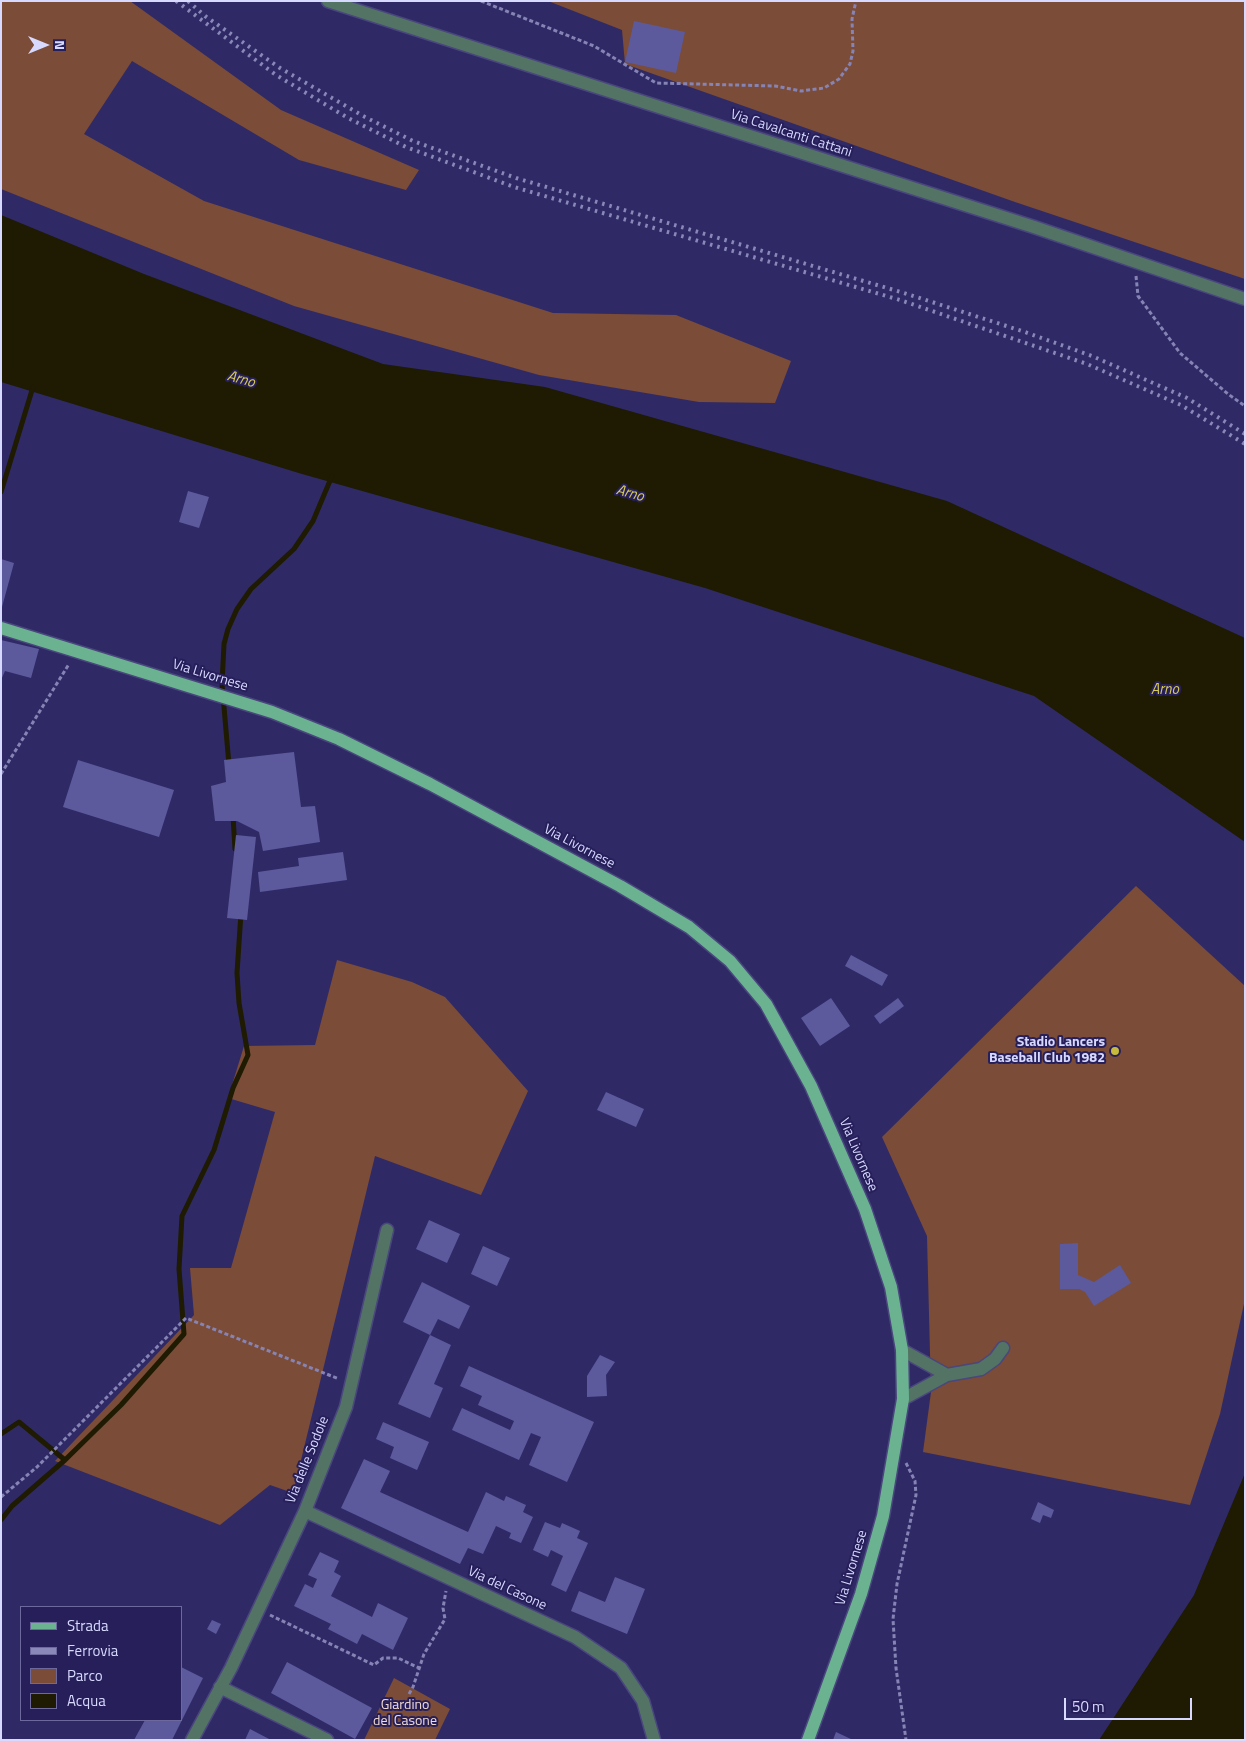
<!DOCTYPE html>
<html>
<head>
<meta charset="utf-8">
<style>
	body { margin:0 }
	#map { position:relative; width:1246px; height:1741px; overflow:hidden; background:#2f2a66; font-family:"Titillium Web",sans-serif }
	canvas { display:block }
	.frame { position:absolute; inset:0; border:2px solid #d7d9ff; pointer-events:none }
	.legend { position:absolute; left:20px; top:1606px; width:162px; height:115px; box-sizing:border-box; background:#261f5a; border:1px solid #6d699c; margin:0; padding:6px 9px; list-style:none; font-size:15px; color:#d7d9ff }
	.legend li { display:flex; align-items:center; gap:10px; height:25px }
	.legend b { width:25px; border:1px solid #6d699c }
	.north { position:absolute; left:20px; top:20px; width:50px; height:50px; -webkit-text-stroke:4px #261f5a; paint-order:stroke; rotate:90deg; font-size:14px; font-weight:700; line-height:20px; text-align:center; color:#d7d9ff }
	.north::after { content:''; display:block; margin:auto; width:18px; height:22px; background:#d7d9ff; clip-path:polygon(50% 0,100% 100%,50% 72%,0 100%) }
	.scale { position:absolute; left:1064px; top:1698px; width:128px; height:22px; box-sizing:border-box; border:2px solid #d7d9ff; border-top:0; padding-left:6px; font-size:15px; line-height:18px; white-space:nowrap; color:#d7d9ff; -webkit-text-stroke:4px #261f5a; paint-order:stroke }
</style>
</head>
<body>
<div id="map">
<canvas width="1246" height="1741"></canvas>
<div class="frame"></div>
<ul class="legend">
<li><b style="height:6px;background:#6bb291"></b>Strada</li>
<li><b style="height:6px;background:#8988b8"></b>Ferrovia</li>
<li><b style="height:14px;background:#7b4c38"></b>Parco</li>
<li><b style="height:14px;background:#1e1b02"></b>Acqua</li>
</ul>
<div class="north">N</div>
<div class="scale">50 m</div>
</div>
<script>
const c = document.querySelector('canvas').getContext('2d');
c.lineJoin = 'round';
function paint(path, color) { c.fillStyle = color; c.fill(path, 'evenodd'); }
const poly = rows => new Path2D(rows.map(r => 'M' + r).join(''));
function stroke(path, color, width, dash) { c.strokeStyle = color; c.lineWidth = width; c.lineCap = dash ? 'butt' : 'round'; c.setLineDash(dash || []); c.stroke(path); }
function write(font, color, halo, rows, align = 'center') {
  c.font = font + ' "Titillium Web",sans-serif'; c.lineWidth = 4; c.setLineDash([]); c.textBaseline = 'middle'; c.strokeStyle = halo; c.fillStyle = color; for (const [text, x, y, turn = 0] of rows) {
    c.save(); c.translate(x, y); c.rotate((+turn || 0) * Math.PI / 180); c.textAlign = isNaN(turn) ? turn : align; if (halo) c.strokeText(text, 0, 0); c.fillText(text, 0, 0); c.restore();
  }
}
paint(poly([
	[1,1,130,1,281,110,419,170,406,190,299,160,132,61,84,134,204,201,553,313,676,315,791,361,775,403,699,402,539,375,294,306,1,189],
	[548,1,1245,1,1245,279,1015,202,625,64,622,30],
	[1136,886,1245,986,1245,1299,1220,1414,1190,1505,923,1452,931,1392,927,1236,882,1137],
	[337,960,412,982,445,997,528,1091,481,1195,375,1156,293,1493,270,1485,220,1525,55,1461,194,1315,190,1268,231,1268,275,1112,228,1098,244,1046,315,1045],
	[394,1678,450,1709,435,1740,364,1740]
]), '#7b4c38');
paint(poly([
	[1,215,144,274,383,364,545,387,947,501,1245,638,1245,842,1034,696,705,588,302,474,1,382],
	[1245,1473,1245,1740,1099,1740,1194,1595]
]), '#1e1b02');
stroke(poly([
	[1,492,33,387],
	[229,765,222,684,224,644,228,629,237,609,251,589,294,549,313,521,332,476],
	[233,816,235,849],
	[1,1434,19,1422,65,1460],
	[1,1520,12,1506,65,1460,121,1405,184,1334,179,1269,182,1216,214,1150,233,1088,248,1055,239,1003,237,973,241,913]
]), '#1e1b02', 5);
paint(poly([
	[634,21,685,32,676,73,625,62],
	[188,491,209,497,199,528,179,522],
	[1,559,14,563,2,607,1,607],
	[1,640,39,649,31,678,5,671,1,680],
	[294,752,301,807,315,806,320,842,263,851,259,832,237,821,215,821,211,786,226,782,224,760],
	[78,760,174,790,159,837,63,807],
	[236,835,256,837,247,920,227,918],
	[343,852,347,880,260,892,258,872,299,866,298,858],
	[851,955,888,975,882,986,845,966],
	[831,998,850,1026,820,1046,801,1018],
	[898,998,904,1006,880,1024,874,1016],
	[606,1092,644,1109,636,1127,597,1110],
	[429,1220,460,1234,447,1263,416,1249],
	[1078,1243,1078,1275,1094,1282,1120,1265,1131,1283,1094,1306,1085,1292,1079,1289,1060,1289,1060,1244],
	[483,1246,510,1258,497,1286,471,1274],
	[422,1282,470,1306,459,1329,438,1319,430,1335,403,1322],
	[430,1335,451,1345,434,1384,443,1388,430,1418,398,1404],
	[600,1355,615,1362,606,1375,607,1396,587,1397,587,1376],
	[469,1366,594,1422,567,1482,529,1465,541,1437,531,1433,519,1460,452,1430,462,1408,510,1430,514,1421,478,1405,482,1396,460,1386],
	[383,1422,429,1442,417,1470,390,1458,394,1447,376,1439],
	[364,1459,390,1471,380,1492,468,1532,486,1492,504,1501,506,1496,526,1505,523,1512,533,1517,521,1543,509,1538,511,1533,496,1526,483,1554,468,1548,460,1564,341,1508],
	[1038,1502,1054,1510,1051,1518,1043,1515,1040,1523,1031,1519],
	[545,1522,560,1528,562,1523,580,1531,577,1538,588,1543,566,1592,551,1585,563,1556,551,1550,548,1557,533,1550],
	[320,1552,339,1561,334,1572,341,1576,331,1596,372,1617,378,1603,408,1618,393,1650,362,1634,357,1644,328,1629,331,1624,294,1606,305,1584,313,1588,317,1579,308,1575],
	[615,1577,645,1589,627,1634,571,1611,579,1591,605,1602],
	[212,1620,221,1624,216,1634,207,1629],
	[287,1662,372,1708,355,1739,271,1693],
	[181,1667,203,1678,172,1740,134,1740,145,1720,181,1720],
	[250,1729,271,1740,245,1740],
	[836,1732,853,1740,833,1740]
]), '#5c5a9d');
const minor = poly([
	[328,1,1034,227,1245,299],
	[902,1350,947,1375],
	[903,1399,947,1375,981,1369,995,1359,1003,1348],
	[305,1511,575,1637,621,1668,643,1701,654,1740],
	[220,1687,327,1740],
	[192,1740,231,1668,305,1511,346,1407,387,1230]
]);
const major = poly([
	[1,628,272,712,339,739,430,784,620,886,689,927,730,961,766,1004,811,1086,865,1209,891,1287,902,1350,903,1399,883,1516,861,1594,808,1740]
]);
stroke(minor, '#4a467e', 15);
stroke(major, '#4a467e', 15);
stroke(poly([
	[481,1,594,46,656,83,775,86,801,91,824,88,839,79,850,64,853,51,852,19,856,1],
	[1136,276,1138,296,1180,353,1228,394,1245,406],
	[1,774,69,664],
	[906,1463,915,1481,916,1495,897,1584,893,1619,896,1668,906,1740],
	[1,1497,37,1467,186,1318,339,1379],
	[270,1615,374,1665,383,1658,398,1658,419,1668],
	[409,1694,413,1687,424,1654,445,1619,443,1608,446,1591]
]), '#8684b5', 3, [4, 2.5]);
stroke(minor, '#537464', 12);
stroke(major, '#6bb291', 12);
stroke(poly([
	[176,1,276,75,348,118,406,147,514,187,900,300,1087,364,1181,405,1245,444],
	[188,1,205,16,280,68,363,116,413,141,516,178,904,293,1022,331,1092,356,1187,398,1245,434]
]), '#8988b8', 4, [2.5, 5]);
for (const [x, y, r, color] of [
	[1115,1051,5,"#c8bb3b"]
]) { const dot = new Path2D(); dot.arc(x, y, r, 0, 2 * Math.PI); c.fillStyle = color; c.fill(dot); stroke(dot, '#261f5a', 2); }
write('14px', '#d7d9ff', '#261f5a', [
	["Via Cavalcanti Cattani",791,134,18],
	["Via Livornese",210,676,17],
	["Via Livornese",579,847,28],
	["Via Livornese",858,1155,67],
	["Via delle Sodole",308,1460,-68],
	["Via Livornese",852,1568,-73],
	["Via del Casone",507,1589,25]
]);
write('bold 14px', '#d7d9ff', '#261f5a', [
	["Stadio Lancers",1105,1043],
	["Baseball Club 1982",1105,1059]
], 'right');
write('14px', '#f1dbd2', '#261f5a', [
	["Giardino",405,1706],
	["del Casone",405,1722]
]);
write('italic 15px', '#d6ca59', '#261f5a', [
	["Arno",241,380,16],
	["Arno",630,494,16],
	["Arno",1165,690]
]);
</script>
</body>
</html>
